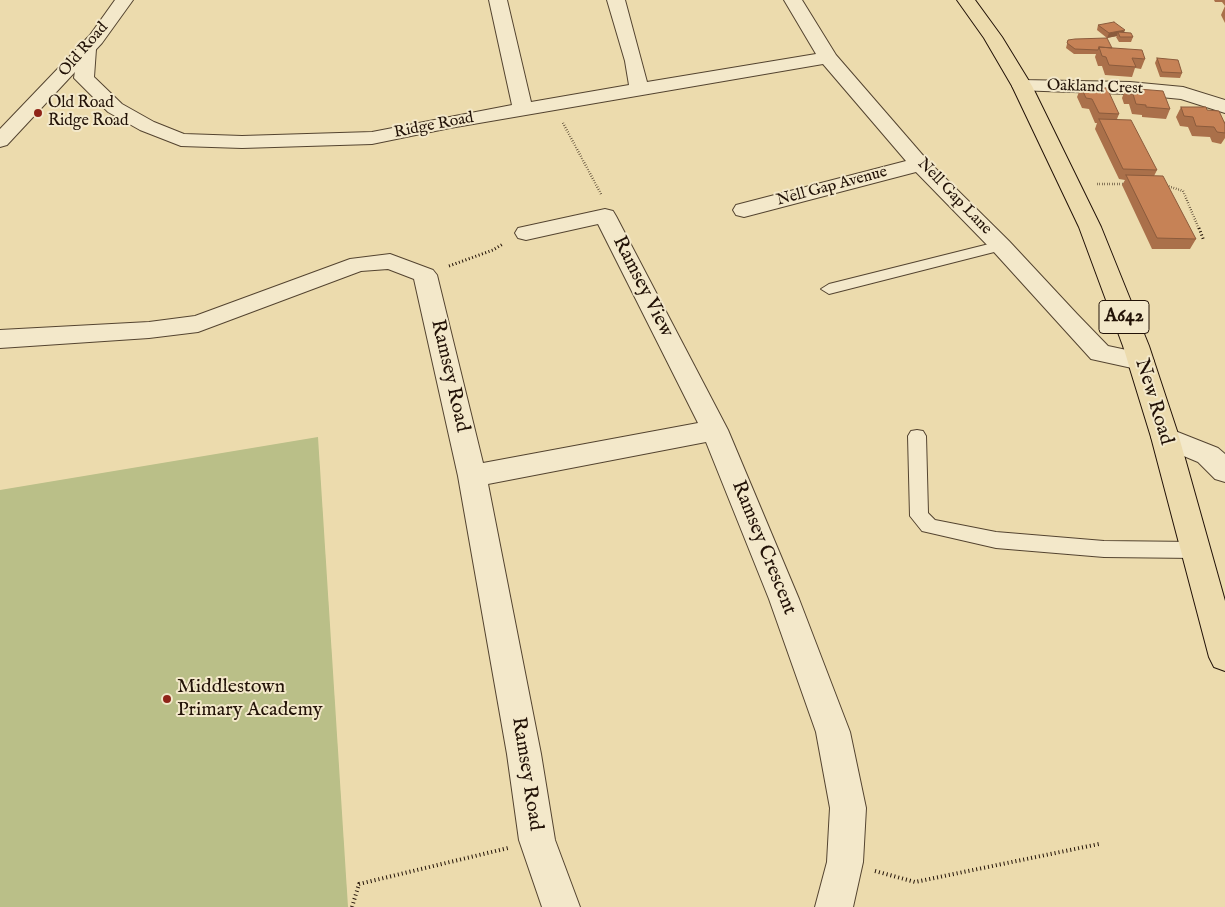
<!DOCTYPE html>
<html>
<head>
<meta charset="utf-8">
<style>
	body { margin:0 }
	canvas { display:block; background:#ecdbad }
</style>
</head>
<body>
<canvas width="1225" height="907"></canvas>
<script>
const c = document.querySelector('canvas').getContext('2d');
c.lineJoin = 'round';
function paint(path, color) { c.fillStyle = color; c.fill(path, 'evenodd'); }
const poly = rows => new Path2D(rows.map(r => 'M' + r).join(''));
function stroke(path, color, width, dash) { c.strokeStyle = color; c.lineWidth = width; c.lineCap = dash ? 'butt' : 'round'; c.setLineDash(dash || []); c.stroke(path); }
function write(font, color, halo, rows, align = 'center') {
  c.font = font + ' "IM FELL English",serif'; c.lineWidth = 4; c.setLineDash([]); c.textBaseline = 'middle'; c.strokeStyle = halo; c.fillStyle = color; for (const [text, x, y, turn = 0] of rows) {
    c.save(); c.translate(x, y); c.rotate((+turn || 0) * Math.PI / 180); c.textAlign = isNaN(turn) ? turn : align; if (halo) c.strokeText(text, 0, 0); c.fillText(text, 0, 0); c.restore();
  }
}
paint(poly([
	[318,437,348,907,0,907,0,490]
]), '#babf88');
const service = poly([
	[1001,241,1008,246,1006,249,829,294,821,289,829,284,1001,241],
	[917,430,923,431,926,436,928,513,935,520,996,532,1104,541,1195,542,1202,545,1204,550,1202,555,1195,558,1104,557,996,548,922,531,910,516,908,436,911,431,917,430]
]);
const minor = poly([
	[489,0,507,0,531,102,629,85,625,61,607,0,625,0,647,82,816,54,784,0,802,0,836,55,927,160,1009,241,1077,314,1108,346,1150,355,1154,361,1150,367,1141,370,1091,359,993,251,916,172,744,217,736,215,733,210,736,205,906,161,823,64,450,128,372,144,242,148,181,146,140,130,108,112,74,78,78,49,80,45,87,43,94,45,96,49,94,77,122,104,154,122,184,134,242,136,372,132,512,105,489,0],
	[1022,80,1130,82,1183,87,1225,100,1225,113,1181,99,1130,94,1015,90,1012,86,1015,82,1022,80],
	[605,209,613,211,616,216,728,430,799,599,850,732,866,808,863,862,853,907,815,907,827,862,830,808,816,732,769,599,706,442,488,484,541,754,555,840,580,907,542,907,519,840,507,754,458,476,414,279,388,269,361,271,198,332,149,338,0,348,0,330,149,322,195,316,350,259,390,254,433,270,437,275,483,463,698,423,598,224,526,240,518,238,515,233,518,228,605,209],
	[1165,427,1218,448,1225,454,1225,482,1215,479,1198,462,1155,444,1151,437,1155,430,1165,427]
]);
const tertiary = poly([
	[115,0,133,0,102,43,7,145,0,147,0,129,90,35,115,0]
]);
const trunk = poly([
	[957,0,975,0,1002,37,1032,86,1101,227,1149,346,1179,437,1225,601,1225,671,1214,667,1209,657,1151,437,1123,346,1079,227,1012,86,984,38,957,0]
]);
stroke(service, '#544430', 2);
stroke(minor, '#544430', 2);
stroke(tertiary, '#544430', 2);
stroke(trunk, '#221207', 2);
stroke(poly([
	[563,123,601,194],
	[1097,184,1126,184],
	[1164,185,1183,191,1199,229]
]), '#221207', 2.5, [0.5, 2]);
stroke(poly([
	[1199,228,1204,241],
	[449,266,493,250,503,244]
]), '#221207', 3, [1, 2.5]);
stroke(poly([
	[875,871,915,882,1099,844],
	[352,907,359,884,508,848]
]), '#221207', 4, [1, 3]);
paint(service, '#f3e8ca');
paint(minor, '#f3e8ca');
paint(tertiary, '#f3e8ca');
paint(trunk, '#ecdbad');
paint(poly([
	[1214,0,1225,0,1225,23,1221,15,1225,6,1222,2,1215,2],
	[1098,25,1124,32,1133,37,1131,42,1119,42,1116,37,1117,36,1107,38,1097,30],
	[1068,40,1112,48,1145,59,1141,69,1135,68,1132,77,1105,75,1102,66,1098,66,1095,57,1096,54,1074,54,1066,48],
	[1157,58,1182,73,1180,78,1160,77,1155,63],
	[1081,87,1119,114,1117,119,1157,170,1154,176,1196,239,1190,249,1152,249,1122,185,1125,180,1119,179,1095,129,1097,123,1095,123,1089,109,1082,108,1077,97],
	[1126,88,1170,109,1166,119,1142,117,1142,115,1132,114,1129,104,1124,104,1122,98],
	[1181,107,1207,110,1225,122,1225,138,1221,144,1212,142,1210,137,1192,136,1188,127,1180,126,1176,117]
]), '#aa704a');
paint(poly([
	[1125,30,1123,35,1118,32,1117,36,1107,38,1109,33]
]), '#8b5b3c');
const building = poly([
	[1114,22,1125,30,1109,33,1098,25,1114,22],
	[1118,32,1131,33,1133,37,1120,37,1118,32],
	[1107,38,1112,48,1099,47,1098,50,1075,49,1067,43,1068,40,1075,39,1107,38],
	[1099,47,1142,50,1145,59,1132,58,1136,67,1109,65,1106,57,1102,56,1099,47],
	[1157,58,1178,60,1182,73,1162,72,1157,58],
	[1081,87,1107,88,1119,114,1099,113,1092,99,1086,98,1081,87],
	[1126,88,1163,91,1170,109,1146,107,1146,105,1136,104,1133,94,1128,94,1126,88],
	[1181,107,1206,107,1207,110,1219,111,1225,124,1225,133,1217,132,1214,127,1196,126,1193,117,1184,116,1181,107],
	[1099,119,1131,120,1157,170,1123,169,1099,119],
	[1126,175,1163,176,1196,239,1157,238,1126,175]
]);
paint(building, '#c68256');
stroke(building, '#8b5b3c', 1);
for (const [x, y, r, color] of [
	[38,113,5,"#8f2418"],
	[167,699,5,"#8f2418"]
]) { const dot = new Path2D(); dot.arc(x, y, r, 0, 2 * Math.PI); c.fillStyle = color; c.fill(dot); stroke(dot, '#f3e8ca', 2); }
write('16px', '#221207', '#f3e8ca', [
	["Old Road",84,50,-49],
	["Oakland Crest",1095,88,2],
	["Ridge Road",434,126,-11],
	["Nell Gap Avenue",832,187,-15],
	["Nell Gap Lane",954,197,46]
]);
write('16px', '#221207', '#f3e8ca', [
	["Old Road",48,104],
	["Ridge Road",48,122]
], 'left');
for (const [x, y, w] of [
	[1124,317,50]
]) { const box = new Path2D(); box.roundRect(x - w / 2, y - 16.5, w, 33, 4); c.fillStyle = '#f3e8ca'; c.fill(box); stroke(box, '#221207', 1); }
write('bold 19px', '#221207', null, [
	["A642",1124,317]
]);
write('20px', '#221207', '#f3e8ca', [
	["Ramsey View",642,287,63],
	["Ramsey Road",449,376,77],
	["New Road",1153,402,73],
	["Ramsey Crescent",763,548,68],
	["Ramsey Road",526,774,81]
]);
write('20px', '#221207', '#f3e8ca', [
	["Middlestown",177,688],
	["Primary Academy",177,711]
], 'left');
</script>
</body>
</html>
